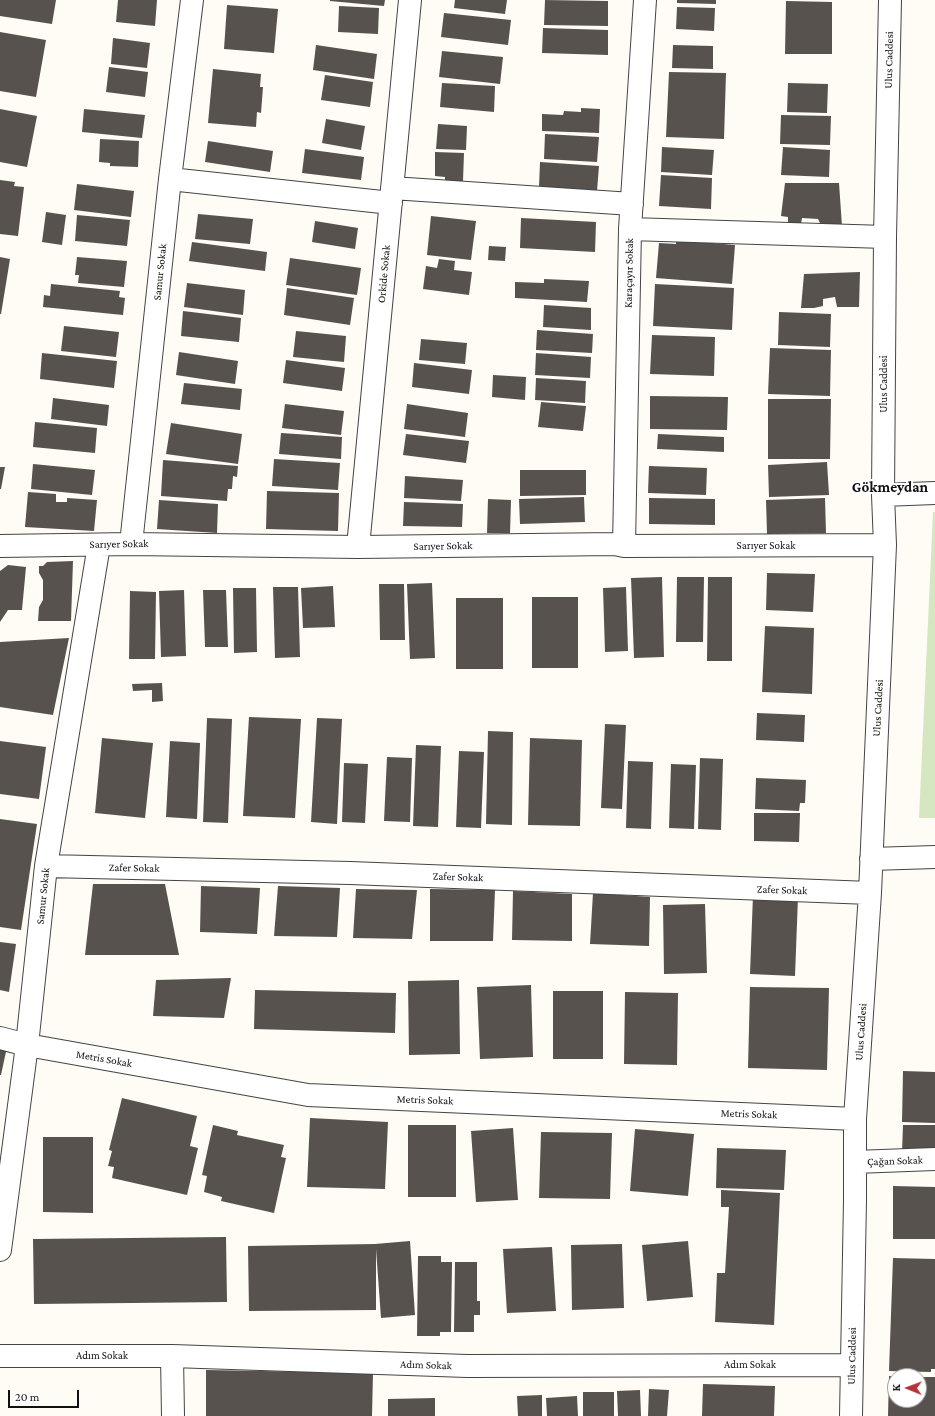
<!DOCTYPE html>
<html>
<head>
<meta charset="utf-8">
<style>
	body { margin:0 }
	#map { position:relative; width:935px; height:1416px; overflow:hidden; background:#fefcf5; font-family:"Crimson Pro",serif }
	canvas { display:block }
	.north { position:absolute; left:887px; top:1368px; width:40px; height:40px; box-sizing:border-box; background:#fff; border:1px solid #a0a0a0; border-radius:50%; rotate:271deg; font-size:11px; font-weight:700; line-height:16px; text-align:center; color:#111 }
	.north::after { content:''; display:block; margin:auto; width:14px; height:18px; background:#b5343c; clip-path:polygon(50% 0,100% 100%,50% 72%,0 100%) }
	.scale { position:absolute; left:8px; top:1390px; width:71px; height:18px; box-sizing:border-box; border:2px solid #111; border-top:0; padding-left:5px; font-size:12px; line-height:14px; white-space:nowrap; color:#111; -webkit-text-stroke:3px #fff; paint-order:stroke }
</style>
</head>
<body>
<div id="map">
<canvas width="935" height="1416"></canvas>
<div class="north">K</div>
<div class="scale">20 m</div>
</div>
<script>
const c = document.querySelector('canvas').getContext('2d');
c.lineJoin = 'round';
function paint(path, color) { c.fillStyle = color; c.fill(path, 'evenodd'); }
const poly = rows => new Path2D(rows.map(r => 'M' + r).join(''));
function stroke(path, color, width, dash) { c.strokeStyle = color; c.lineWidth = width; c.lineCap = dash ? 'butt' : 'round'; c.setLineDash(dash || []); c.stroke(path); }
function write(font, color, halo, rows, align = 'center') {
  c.font = font + ' "Crimson Pro",serif'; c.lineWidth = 4; c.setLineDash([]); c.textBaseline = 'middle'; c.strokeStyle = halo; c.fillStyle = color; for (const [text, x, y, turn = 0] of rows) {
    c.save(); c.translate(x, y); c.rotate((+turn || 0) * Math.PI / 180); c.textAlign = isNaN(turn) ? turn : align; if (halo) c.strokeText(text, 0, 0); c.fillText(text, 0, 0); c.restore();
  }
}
paint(poly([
	[933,512,935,512,935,818,919,818]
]), '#d5e7c1');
paint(poly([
	[0,0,56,0,52,24,0,16],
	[118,0,157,0,155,26,116,22],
	[330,0,385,0,384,6,330,1],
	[455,0,507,0,505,14,454,8],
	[545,0,608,1,608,26,544,25],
	[677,0,716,0,716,4,677,3],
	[786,1,832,2,832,54,785,54],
	[227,5,278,9,274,53,224,49],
	[339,6,379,8,378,34,338,32],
	[677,7,715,8,714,31,676,29],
	[444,13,511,20,508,45,441,37],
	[543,28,608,30,608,55,542,53],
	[0,32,46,40,36,97,0,91],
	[113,38,150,43,147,68,111,64],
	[316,45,377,54,374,79,313,70],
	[673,45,713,46,713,69,672,68],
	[442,51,503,57,500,84,439,77],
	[109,67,148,72,145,97,106,92],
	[213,69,261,74,260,87,263,87,261,113,257,112,256,127,208,123],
	[669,72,726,73,724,139,666,137],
	[325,75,373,82,370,107,321,100],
	[442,83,495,86,494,112,440,107],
	[788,83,828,84,827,113,787,112],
	[581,108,600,109,599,133,542,131,542,114,563,115,564,111,581,112],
	[0,109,37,116,27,167,0,162],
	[84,109,145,115,142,138,82,132],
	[781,115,831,116,830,145,780,144],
	[326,119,365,126,361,150,322,143],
	[438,124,467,126,466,150,436,149],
	[545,134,599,137,597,162,544,159],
	[100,139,139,141,138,167,110,166,110,163,99,162],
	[208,141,273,151,270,172,205,162],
	[662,147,714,150,712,175,661,172],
	[783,147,830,150,829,177,781,175],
	[305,149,364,157,361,180,302,173],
	[435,152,464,153,463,181,445,181,445,177,435,176],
	[540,162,599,166,597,191,539,187],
	[661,175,712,178,711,209,659,206],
	[0,180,15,182,14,186,24,187,18,236,0,234],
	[785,183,839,183,842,226,821,225,818,219,802,218,801,224,788,226,788,217,781,216],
	[77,184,134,191,131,217,74,210],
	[46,212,66,215,62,245,42,242],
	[198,214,253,219,250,244,195,239],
	[77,215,130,220,127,246,75,241],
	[431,216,476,221,471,260,427,255],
	[521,218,596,222,595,252,520,248],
	[315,221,358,228,355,249,312,242],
	[676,240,735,245,732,284,656,278,659,243,676,244],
	[192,242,267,252,265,271,189,261],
	[489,246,506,247,505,261,488,260],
	[0,257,10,259,1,314,0,314],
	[77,257,127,261,124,287,78,283,79,275,75,275],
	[290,258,361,268,357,295,286,285],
	[439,259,455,261,454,270,472,272,469,295,423,289,426,266,437,268],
	[860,272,859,307,837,307,835,297,823,299,823,306,814,308,801,308,804,274],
	[544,279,589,281,587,302,515,298,515,282,544,283],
	[187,283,245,290,243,315,184,307],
	[51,284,120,291,119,297,125,298,123,315,43,307,44,295,50,296],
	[655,284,734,288,732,330,653,326],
	[287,288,354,298,350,325,284,315],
	[544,305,591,308,591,330,543,327],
	[183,311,241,318,239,342,181,336],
	[779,312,831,314,830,347,778,345],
	[64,326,119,332,116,357,61,351],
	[537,330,593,334,592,353,536,350],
	[296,331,346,336,344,362,293,357],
	[652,335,715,337,714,376,650,374],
	[421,339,467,343,465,364,419,360],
	[770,348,831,350,830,396,768,394],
	[179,352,238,361,235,384,176,375],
	[42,353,117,361,114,388,40,379],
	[536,353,591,357,590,378,535,375],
	[286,360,345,368,342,391,283,383],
	[414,363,472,370,469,394,412,387],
	[493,375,526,377,525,400,492,397],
	[536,378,586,381,585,403,535,400],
	[184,383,242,389,240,410,181,404],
	[650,396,728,397,727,430,650,429],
	[53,398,109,405,107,426,51,419],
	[768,399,831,399,830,459,768,459],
	[541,402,586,406,583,431,538,427],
	[285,404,344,411,341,435,282,428],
	[407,404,468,413,465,437,404,429],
	[35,422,97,428,95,453,33,447],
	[171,423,242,434,238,464,166,454],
	[281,433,342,437,341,459,279,454],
	[406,434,469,441,466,463,403,455],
	[658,434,724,437,724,452,657,449],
	[274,459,340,463,338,490,272,486],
	[163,460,238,466,237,477,233,476,232,489,228,489,227,501,161,496],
	[827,462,829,495,769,497,768,465],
	[33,464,95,470,92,495,31,489],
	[649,466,707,468,706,495,648,493],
	[0,467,5,467,1,489,0,489],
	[520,470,586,470,586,495,520,496],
	[405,476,463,480,461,501,404,498],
	[267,491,339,493,338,531,266,529],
	[28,492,56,494,56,502,67,502,67,498,97,500,94,531,25,527],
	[584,497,585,522,520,524,519,499],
	[649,498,715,499,715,525,649,524],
	[825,498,826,533,767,534,766,500],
	[488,499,511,500,510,533,487,533],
	[159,500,218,504,217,533,157,529],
	[404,502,463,504,462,527,403,526],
	[73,561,71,621,38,621,39,607,43,600,43,580,39,573,39,566,43,566,47,562],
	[8,565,26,567,22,610,8,610,0,622,0,571],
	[767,573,815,574,813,612,766,610],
	[662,577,664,657,634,658,631,578],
	[677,577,704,577,703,642,676,642],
	[708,577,732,577,732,661,707,661],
	[432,583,435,658,410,659,407,584],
	[379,584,404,584,405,640,380,640],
	[333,586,335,627,303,628,301,588],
	[273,587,298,587,300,657,275,658],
	[626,587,628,651,605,652,603,588],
	[233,588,256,588,257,652,234,653],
	[184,590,186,656,161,657,159,591],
	[203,590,226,590,228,647,205,647],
	[130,591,156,592,155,659,129,659],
	[532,597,578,597,578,668,532,668],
	[456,598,503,598,503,669,456,669],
	[765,626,814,628,812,694,762,692],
	[69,638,53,715,0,707,0,642],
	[162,683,163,701,152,702,152,690,133,691,132,684],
	[757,713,805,715,804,742,756,740],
	[249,717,301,719,295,818,243,816],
	[207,718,232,719,228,823,203,822],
	[317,718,342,719,337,824,311,822],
	[605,724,626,725,622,809,601,808],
	[488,731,513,732,512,825,486,824],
	[102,738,153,743,145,818,95,813],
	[530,738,582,740,580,826,528,825],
	[0,741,46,747,39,799,0,794],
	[170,741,200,743,197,819,166,817],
	[416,745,441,746,438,827,413,826],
	[459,751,484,752,481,828,456,827],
	[387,757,412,758,410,822,384,821],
	[700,758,723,759,721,830,698,829],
	[628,761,653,762,651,829,626,828],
	[344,763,368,764,365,823,342,822],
	[671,764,696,765,694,829,669,828],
	[756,778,806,780,805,803,800,803,799,811,755,809],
	[754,813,800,813,799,842,754,841],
	[0,819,37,824,21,930,0,927],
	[93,884,165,884,179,955,85,955],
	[201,886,260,888,257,934,200,932],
	[278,886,340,888,337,937,274,936],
	[356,889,417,890,412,939,353,938],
	[430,889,495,890,493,941,430,941],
	[513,891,572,894,572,941,512,940],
	[593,893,650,897,649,946,590,944],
	[753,895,798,897,795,976,750,974],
	[705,904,707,973,664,974,663,905],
	[0,942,16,944,9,992,0,990],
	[231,978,224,1018,153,1016,156,980],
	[459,980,460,1054,409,1055,408,981],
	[531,985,533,1057,480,1059,477,987],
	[750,987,829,988,827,1070,748,1068],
	[255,990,396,993,395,1033,254,1029],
	[553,991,603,991,603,1059,553,1059],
	[625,992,678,993,677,1065,624,1064],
	[0,1045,7,1047,1,1075,0,1075],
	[903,1071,935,1072,935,1123,902,1122],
	[122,1098,197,1116,190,1146,198,1148,187,1195,112,1178,114,1167,108,1166,112,1151,109,1150],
	[310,1118,388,1122,385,1189,307,1187],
	[213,1125,238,1131,237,1135,284,1145,281,1157,286,1158,274,1213,221,1201,222,1197,204,1192,207,1176,202,1175],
	[408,1125,456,1125,456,1197,408,1197],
	[903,1125,935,1125,935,1153,902,1152],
	[513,1128,518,1200,476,1202,471,1131],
	[635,1129,694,1134,688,1196,630,1191],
	[541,1132,612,1133,610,1199,539,1198],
	[43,1137,93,1137,93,1213,43,1212],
	[717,1148,786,1150,784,1190,716,1188],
	[893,1186,935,1187,935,1239,893,1239],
	[721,1190,780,1193,774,1325,715,1322,717,1273,725,1273,729,1207,721,1207],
	[226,1237,227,1302,34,1304,33,1239],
	[410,1241,415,1315,381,1318,376,1249,376,1310,249,1311,248,1246,375,1244],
	[688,1241,693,1297,647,1301,642,1245],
	[622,1244,624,1308,572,1310,571,1245],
	[552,1247,556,1311,507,1313,503,1249],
	[418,1256,441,1256,441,1262,452,1262,451,1332,440,1332,440,1336,417,1336],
	[893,1258,935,1259,935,1369,931,1369,931,1372,889,1371],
	[455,1262,477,1262,477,1301,480,1301,480,1315,474,1315,474,1332,454,1332],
	[206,1370,373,1373,372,1416,206,1416],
	[889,1376,895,1376,895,1400,919,1400,919,1377,935,1377,935,1416,888,1416],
	[703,1384,775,1386,774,1416,702,1416],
	[649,1389,669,1390,667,1416,648,1416],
	[640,1390,641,1416,618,1416,617,1391],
	[583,1392,614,1392,614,1416,583,1416],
	[542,1395,542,1416,518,1416,517,1396],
	[577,1396,578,1416,547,1416,546,1398],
	[435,1398,435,1416,388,1416,388,1399]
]), '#58524e');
const minor = poly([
	[170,179,391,203],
	[392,188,632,204],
	[630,229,885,237],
	[883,495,935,493],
	[131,544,170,179,192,0],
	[0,546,131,544,358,547,615,544,624,546,885,545],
	[624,546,630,229,645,0],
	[358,547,410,0],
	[871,859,935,857],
	[46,866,350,873,870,893],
	[0,1038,27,1045,308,1095,855,1119],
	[855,1162,935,1159],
	[0,1250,27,1045,46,866,99,545],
	[0,1356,172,1356,467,1366,852,1365],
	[172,1356,173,1416],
	[851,1416,855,1200,855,1119,870,893,885,545,883,495,885,237,890,0]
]);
stroke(minor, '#444', 24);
stroke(minor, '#fff', 22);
write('11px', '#111', '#fff', [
	["Ulus Caddesi",889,60,-89],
	["Samur Sokak",160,272,-84],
	["Karaçayır Sokak",629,273,-89],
	["Orkide Sokak",384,274,-85],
	["Ulus Caddesi",884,384,-90],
	["Sarıyer Sokak",119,544,-1],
	["Sarıyer Sokak",443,546,-1],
	["Sarıyer Sokak",766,546],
	["Ulus Caddesi",878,708,-87],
	["Zafer Sokak",134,868,1],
	["Zafer Sokak",458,877,2],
	["Zafer Sokak",782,890,2],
	["Samur Sokak",43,896,-84],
	["Ulus Caddesi",861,1032,-86],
	["Metris Sokak",104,1059,10],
	["Metris Sokak",425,1100,2],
	["Metris Sokak",749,1114,2],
	["Çağan Sokak",895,1161,-2],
	["Adım Sokak",102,1356],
	["Ulus Caddesi",852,1356,-89],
	["Adım Sokak",426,1365,2],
	["Adım Sokak",750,1365]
]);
write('bold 15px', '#111', '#fff', [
	["Gökmeydan",890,487]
]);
</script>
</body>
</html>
